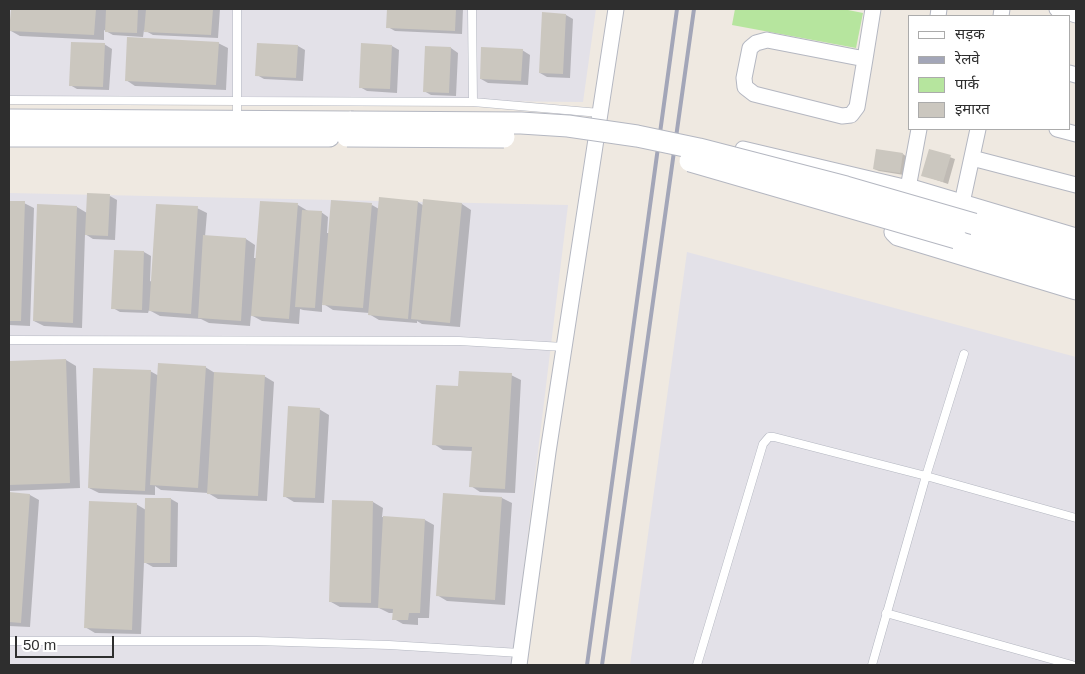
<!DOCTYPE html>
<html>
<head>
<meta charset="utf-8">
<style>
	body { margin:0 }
	#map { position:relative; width:1085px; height:674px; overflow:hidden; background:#efe9e1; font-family:Helvetica,"Noto Sans Devanagari",sans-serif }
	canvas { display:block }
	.frame { position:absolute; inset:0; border:10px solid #2e2e2e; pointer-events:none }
	.legend { position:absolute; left:908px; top:15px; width:162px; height:115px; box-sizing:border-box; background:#fff; border:1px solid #ababab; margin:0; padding:6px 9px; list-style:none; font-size:15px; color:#2e2e2e }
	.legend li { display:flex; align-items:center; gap:10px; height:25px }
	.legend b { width:25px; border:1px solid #ababab }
	.scale { position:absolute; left:15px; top:636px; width:99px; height:22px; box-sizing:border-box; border:2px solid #2e2e2e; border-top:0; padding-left:6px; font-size:15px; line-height:18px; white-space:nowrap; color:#2e2e2e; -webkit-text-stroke:4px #fff; paint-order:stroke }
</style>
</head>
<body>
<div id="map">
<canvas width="1085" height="674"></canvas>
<div class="frame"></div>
<ul class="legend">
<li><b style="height:6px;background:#fff"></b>सड़क</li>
<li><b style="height:6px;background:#a3a6b8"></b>रेलवे</li>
<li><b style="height:14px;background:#b6e59e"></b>पार्क</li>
<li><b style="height:14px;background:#cbc7bf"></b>इमारत</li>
</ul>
<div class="scale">50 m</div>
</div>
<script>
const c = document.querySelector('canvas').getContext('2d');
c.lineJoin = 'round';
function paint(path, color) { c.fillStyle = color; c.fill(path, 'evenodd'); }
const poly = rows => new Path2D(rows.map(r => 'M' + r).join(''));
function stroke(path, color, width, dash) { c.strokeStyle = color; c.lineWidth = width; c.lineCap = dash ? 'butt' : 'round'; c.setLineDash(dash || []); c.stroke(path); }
paint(poly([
	[9,9,596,9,583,102,9,97],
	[9,193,568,205,512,665,9,665],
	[687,252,1076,357,1076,665,630,665]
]), '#e3e1e8');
paint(poly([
	[735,9,843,9,863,13,856,48,732,25]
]), '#b6e59e');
paint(poly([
	[12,9,220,9,218,38,153,35,144,30,143,37,113,35,104,30,104,40,20,36,11,31],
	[388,9,463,9,462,34,395,31,388,27],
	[566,15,573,19,570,78,547,77,540,73],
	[218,43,228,48,226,90,135,86,126,80],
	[104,44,112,49,109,90,77,89,70,85],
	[298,46,305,50,303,81,264,79,257,75],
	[392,46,399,50,397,93,367,91,360,87],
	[426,47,451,48,458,53,456,96,431,95,424,91],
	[522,50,530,55,528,85,488,83,481,79],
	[930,150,955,159,948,184,922,175],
	[903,154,907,157,904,175,879,171,874,169],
	[110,196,117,200,115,240,93,239,85,234,82,328,44,326,34,321,77,207,87,213],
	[380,199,418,202,424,206,462,204,471,210,460,327,422,324,417,321,417,323,379,320,369,314,369,313,333,310,322,303,322,312,303,310,300,309,299,324,262,321,251,315,250,326,209,323,201,319,160,316,149,310,148,313,120,312,113,308,115,251,144,252,151,256,150,281,152,282,197,208,207,213,205,237,246,239,255,245,254,258,257,258,261,202,298,205,308,211,321,212,328,217,327,233,330,233,372,205,379,209],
	[9,202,24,203,34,208,30,326,9,325],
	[66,360,76,366,80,488,9,491,9,362],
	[205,367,215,373,264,376,274,382,267,501,218,499,208,493,161,490,155,486,155,495,99,493,89,488,150,371,159,376],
	[511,375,521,380,515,493,480,492,471,486,473,451,443,450,434,444,459,387],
	[319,409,329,415,324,503,294,502,284,496],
	[9,494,30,495,39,500,30,627,9,626],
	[502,498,512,503,505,605,447,601,437,595],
	[171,499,178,503,177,567,153,567,144,562,141,634,95,633,85,627,136,504,146,510],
	[373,502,383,508,382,517,425,520,434,525,429,618,418,618,418,625,403,624,394,619,394,613,389,613,379,608,340,607,331,602]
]), '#0003');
paint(poly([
	[11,9,96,9,94,35,9,31],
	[106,9,138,9,137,33,105,32],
	[146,9,213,9,211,35,144,32],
	[387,9,456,9,455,31,386,28],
	[542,12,566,14,563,74,539,73],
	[127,37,219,42,216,85,125,81],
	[71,42,105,43,103,87,69,86],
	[257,43,298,45,296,78,255,76],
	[361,43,392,45,390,89,359,88],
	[425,46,451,47,449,93,423,92],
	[481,47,523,49,521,81,480,79],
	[876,149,903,153,900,173,873,169],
	[929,149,951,155,943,182,921,176],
	[87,193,110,194,108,236,85,235],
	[379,197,418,201,408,319,368,315],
	[423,199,462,203,450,323,411,319],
	[331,200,372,203,363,308,322,305],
	[9,201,25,201,21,321,9,321],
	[260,201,298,203,289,319,251,316],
	[37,204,77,206,73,323,33,321],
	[156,204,198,206,191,314,149,311],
	[302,210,322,211,315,308,295,307],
	[203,235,246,238,241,321,198,318],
	[114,250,144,251,142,310,111,309],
	[66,359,70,483,9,485,9,361],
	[158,363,206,366,198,488,150,485],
	[93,368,151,370,145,491,88,488],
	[459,371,512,373,505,489,469,487,472,447,432,445,436,385,458,386],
	[214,372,265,375,258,496,207,494],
	[288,406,320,408,315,498,283,497],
	[9,492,30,494,21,623,9,622],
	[443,493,502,497,495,600,436,596],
	[145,498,171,498,170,563,144,563],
	[332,500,373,501,371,603,329,602],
	[89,501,137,503,132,630,84,628],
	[383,516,425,519,420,613,409,613,408,620,392,620,393,609,378,608]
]), '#cbc7bf');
const service = poly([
	[237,9,237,119],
	[472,9,473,102,600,113],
	[9,100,473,102],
	[9,340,459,341,564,347],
	[886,613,1072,665],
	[9,641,256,641,389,645,520,653],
	[697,665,763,444,769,437,774,437,926,476,1076,518],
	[872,665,926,476,964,354]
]);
const minor = poly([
	[1057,9,1076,15],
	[938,16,939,9],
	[1001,16,1002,9],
	[865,59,767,40,756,43,750,48,744,78,745,87,754,94,842,116,851,115,857,107,865,59,873,9],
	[1069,73,1076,75],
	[1057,129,1076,134],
	[743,149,908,188,919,129],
	[972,158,1076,185],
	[962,203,978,129],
	[519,665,548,452,616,9]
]);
const tertiary = poly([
	[1076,238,908,188,894,232,898,236,1076,290]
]);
const secondary = poly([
	[9,120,351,122],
	[9,136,329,136],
	[974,224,1076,252],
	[956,238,1076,273]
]);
stroke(service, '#b4b7c1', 9);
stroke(minor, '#b4b7c1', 17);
stroke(tertiary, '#b4b7c1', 21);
stroke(secondary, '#b4b7c1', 23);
stroke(service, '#fff', 8);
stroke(minor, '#fff', 15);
stroke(tertiary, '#fff', 19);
stroke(secondary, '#fff', 21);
stroke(poly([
	[587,665,677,9],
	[602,665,694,9]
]), '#a3a6b8', 4);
const secondaryBridge = poly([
	[351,122,521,123,568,126,637,136,699,149,846,187,974,224],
	[347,136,504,137],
	[690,161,956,238]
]);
stroke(secondaryBridge, '#b4b7c1', 23, []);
stroke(secondaryBridge, '#fff', 21);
</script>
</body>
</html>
